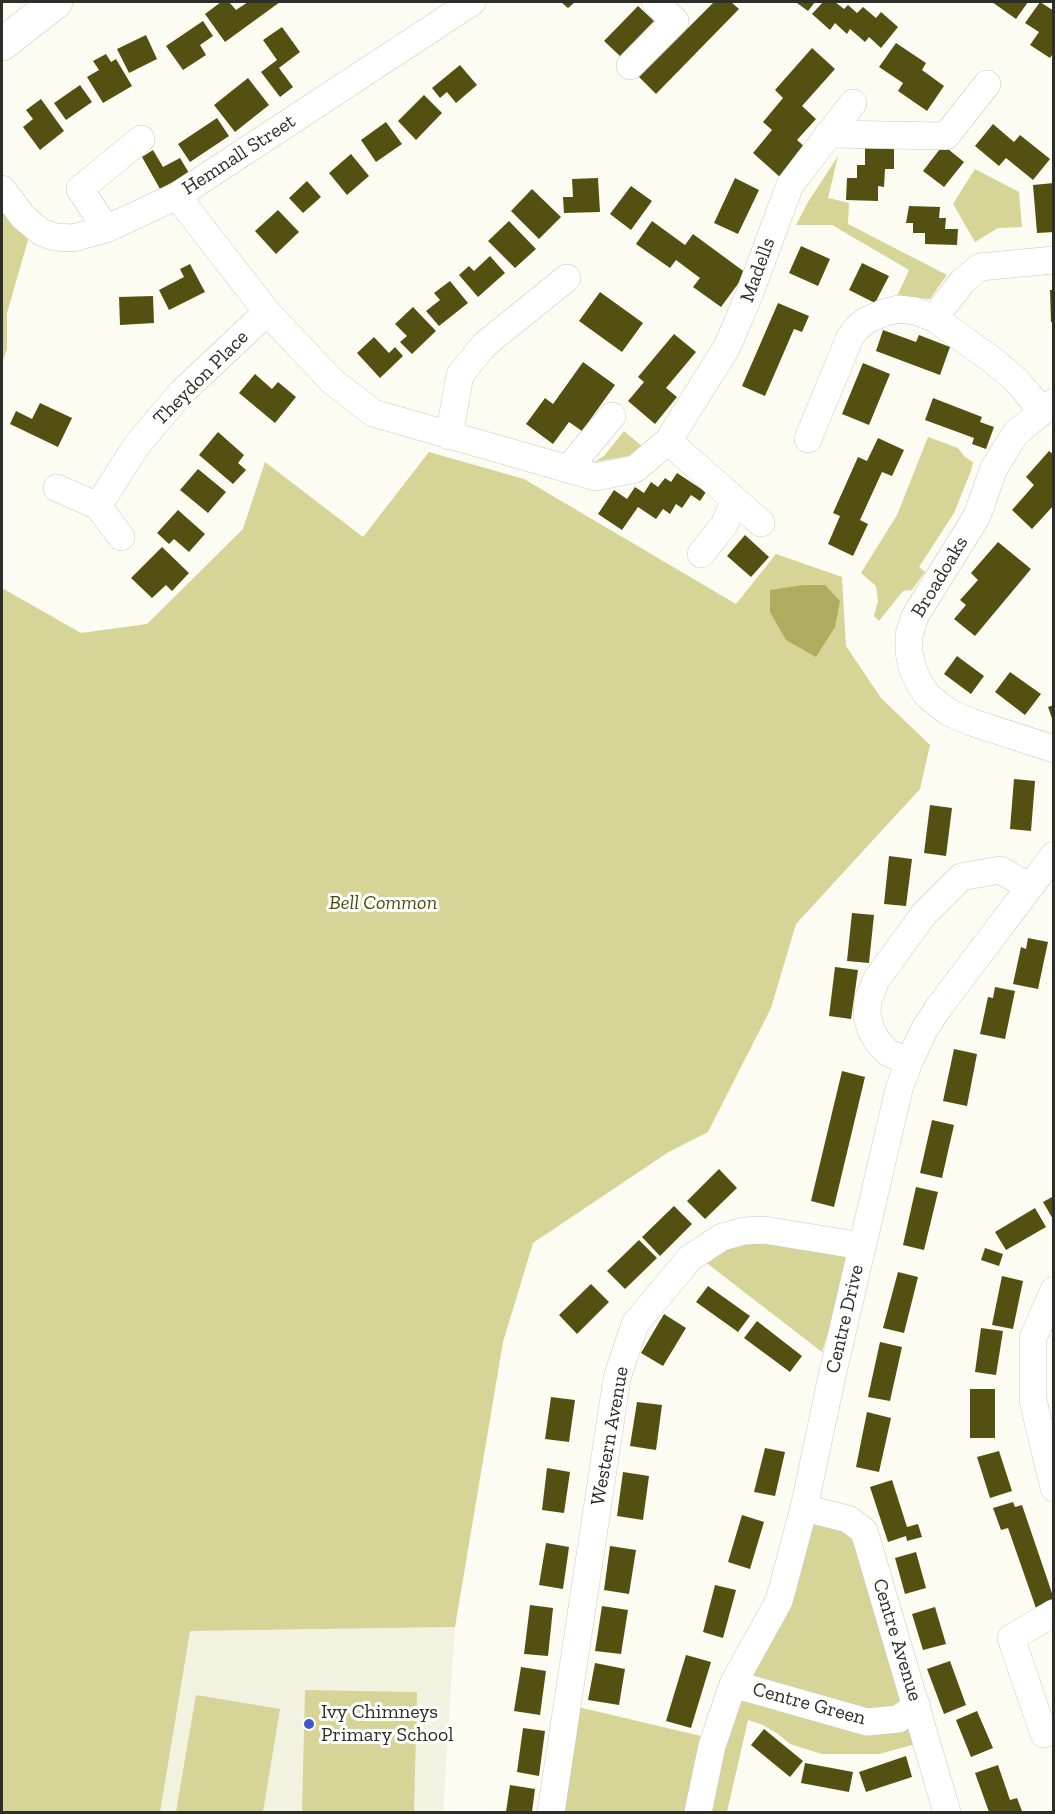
<!DOCTYPE html>
<html>
<head>
<meta charset="utf-8">
<style>
	body { margin:0 }
	#map { position:relative; width:1055px; height:1814px; overflow:hidden; background:#fcfcf2; font-family:"Zilla Slab",serif }
	canvas { display:block }
	.frame { position:absolute; inset:0; border:3px solid #2d2d29; pointer-events:none }
</style>
</head>
<body>
<div id="map">
<canvas width="1055" height="1814"></canvas>
<div class="frame"></div>
</div>
<script>
const c = document.querySelector('canvas').getContext('2d');
c.lineJoin = 'round';
function paint(path, color) { c.fillStyle = color; c.fill(path, 'evenodd'); }
const poly = rows => new Path2D(rows.map(r => 'M' + r).join(''));
function stroke(path, color, width, dash) { c.strokeStyle = color; c.lineWidth = width; c.lineCap = dash ? 'butt' : 'round'; c.setLineDash(dash || []); c.stroke(path); }
function write(font, color, halo, rows, align = 'center') {
  c.font = font + ' "Zilla Slab",serif'; c.lineWidth = 6; c.setLineDash([]); c.textBaseline = 'middle'; c.strokeStyle = halo; c.fillStyle = color; for (const [text, x, y, turn = 0] of rows) {
    c.save(); c.translate(x, y); c.rotate((+turn || 0) * Math.PI / 180); c.textAlign = isNaN(turn) ? turn : align; if (halo) c.strokeText(text, 0, 0); c.fillText(text, 0, 0); c.restore();
  }
}
paint(poly([
	[455,1627,443,1812,155,1812,190,1631]
]), '#f2f2e0');
paint(poly([
	[838,156,828,198,849,203,848,224,947,275,930,299,897,296,909,270,832,225,796,225,808,202],
	[975,169,1019,192,1022,227,998,228,975,242,953,204],
	[2,200,28,240,7,313,7,349,2,363],
	[624,431,644,448,634,455,594,462,604,456],
	[928,437,958,448,965,457,973,462,971,471,954,513,919,567,925,572,912,590,903,591,879,621,874,616,878,601,876,586,861,573,897,515],
	[429,452,524,479,736,604,776,554,842,577,846,646,881,698,930,745,920,789,796,924,771,1008,708,1132,667,1153,533,1243,503,1342,455,1627,190,1631,160,1812,2,1812,2,588,81,633,147,624,243,529,265,462,363,537],
	[731,1240,826,1244,848,1258,848,1268,822,1352,704,1261],
	[809,1521,836,1527,851,1538,914,1702,892,1714,865,1709,746,1681],
	[305,1690,417,1692,414,1812,302,1812],
	[196,1695,280,1709,263,1812,176,1812],
	[739,1699,920,1720,927,1741,879,1754,822,1754,790,1744,778,1734,763,1725,748,1720,727,1812,707,1812,724,1732],
	[578,1707,701,1736,684,1812,562,1812]
]), '#d7d497');
paint(poly([
	[803,585,825,585,840,601,835,627,816,657,786,640,770,612,770,590]
]), '#b0ac5e');
paint(poly([
	[221,2,229,2,236,10,248,2,280,2,225,42,205,14],
	[561,2,575,2,568,8],
	[714,2,731,2,739,9,656,94,639,77],
	[798,2,815,2,808,11,797,3],
	[823,2,835,2,844,9,848,5,857,13,863,7,876,18,881,12,898,27,881,48,869,37,865,42,850,29,847,34,835,23,830,30,812,14],
	[992,2,1028,2,1016,19],
	[1040,2,1054,11,1054,52,1050,58,1030,45,1039,32,1025,23],
	[638,6,654,21,620,56,604,41],
	[203,21,213,36,200,45,206,55,183,70,166,46],
	[282,27,300,52,279,68,293,87,280,97,261,72,277,60,263,40],
	[146,35,157,59,129,73,117,49],
	[896,43,926,63,922,70,944,86,927,111,898,91,903,83,879,67],
	[812,48,835,69,802,106,816,119,797,140,806,148,780,177,753,153,772,130,763,122,783,98,775,90],
	[106,54,111,62,116,59,132,86,103,103,87,77,99,70,93,61],
	[460,65,477,85,456,103,447,92,440,98,432,88],
	[248,78,269,105,235,132,214,105],
	[80,85,92,102,66,120,54,103],
	[424,95,442,113,416,140,398,121],
	[41,99,64,131,40,150,23,127,33,119,26,110],
	[217,118,229,136,190,162,178,144],
	[386,122,402,144,376,162,361,140],
	[993,124,1014,142,1020,135,1050,159,1033,180,1006,158,999,166,975,146],
	[943,145,964,162,944,187,923,171],
	[865,148,894,148,894,169,885,169,884,187,878,186,878,201,846,200,847,178,857,178,857,165,865,165],
	[153,150,163,167,180,158,189,173,160,189,142,157],
	[351,154,369,176,347,195,329,173],
	[598,178,600,212,564,213,563,197,573,197,572,179],
	[735,178,759,190,738,234,714,223],
	[307,181,321,197,303,213,289,198],
	[1054,183,1054,232,1037,233,1033,185],
	[631,186,652,201,631,230,610,214],
	[532,189,561,217,539,239,511,211],
	[909,206,940,207,939,218,946,218,945,229,958,229,957,245,925,244,925,233,913,233,913,223,906,223],
	[278,210,299,232,276,254,255,231],
	[509,221,536,249,515,268,488,241],
	[652,221,685,245,693,234,746,273,721,307,693,287,700,278,676,260,670,268,636,244],
	[801,246,830,259,818,286,789,273],
	[490,256,505,273,478,297,459,275,469,266,474,271],
	[862,263,889,276,875,303,849,290],
	[190,264,205,292,169,310,159,290,184,277,180,269],
	[450,281,468,303,439,326,426,311,440,300,434,293],
	[1050,290,1054,290,1054,322,1051,322],
	[600,292,643,323,622,352,579,321],
	[153,296,154,323,120,325,119,297],
	[778,303,809,316,802,332,794,329,765,396,742,386],
	[413,307,436,331,412,354,400,342,407,336,395,324],
	[883,330,916,342,919,335,950,347,940,375,876,351],
	[674,334,696,352,666,388,677,397,655,424,628,401,644,382,638,377],
	[374,337,389,353,395,347,403,356,380,378,357,353],
	[583,362,615,385,582,431,569,422,553,444,526,424,545,398,553,404],
	[863,363,890,374,869,425,842,414],
	[255,374,272,389,278,382,296,397,275,423,239,393],
	[933,398,982,417,980,422,994,427,986,449,972,444,974,438,925,420],
	[40,403,72,418,58,447,10,424,16,411,32,419],
	[218,432,244,455,238,463,246,470,233,484,199,455],
	[878,438,904,450,892,476,882,472,860,520,868,524,853,556,828,544,840,516,833,513,858,457,867,461],
	[1049,451,1054,455,1054,505,1032,529,1012,510,1034,485,1026,477],
	[198,469,226,492,208,513,180,490],
	[677,473,706,492,700,501,691,495,682,508,676,504,670,514,663,509,656,519,638,507,622,530,598,514,614,490,627,499,635,487,644,493,651,482,658,487,665,478,671,482],
	[178,510,205,534,189,552,174,539,169,544,157,533],
	[745,535,769,557,751,577,727,556],
	[998,542,1031,569,975,636,954,619,966,605,960,600,978,580,971,573],
	[162,547,189,573,172,591,166,585,152,598,131,578],
	[957,656,984,676,971,694,944,674],
	[1010,672,1041,694,1025,715,995,692],
	[1054,705,1054,721,1053,721,1048,707],
	[1014,779,1035,781,1031,831,1010,829],
	[930,805,952,808,946,856,924,853],
	[889,856,912,859,906,906,884,904],
	[852,913,874,915,869,963,847,961],
	[1028,938,1048,942,1038,989,1013,984,1021,947,1026,949],
	[835,967,858,970,851,1019,829,1016],
	[995,987,1015,991,1005,1039,980,1034,988,997,993,998],
	[954,1049,977,1054,967,1106,943,1101],
	[842,1071,865,1077,834,1207,811,1201],
	[932,1120,954,1125,942,1178,920,1173],
	[719,1169,737,1188,705,1219,687,1201],
	[916,1187,938,1192,924,1250,903,1245],
	[1054,1196,1054,1221,1043,1202],
	[674,1206,692,1224,660,1256,642,1237],
	[1035,1208,1046,1227,1006,1250,995,1232],
	[639,1240,657,1258,625,1289,607,1271],
	[985,1248,1003,1254,999,1266,981,1260],
	[898,1272,918,1277,904,1333,883,1328],
	[1002,1276,1023,1281,1013,1329,992,1325],
	[591,1284,609,1302,577,1334,559,1315],
	[708,1286,750,1316,738,1332,696,1302],
	[664,1314,686,1328,663,1366,641,1353],
	[757,1321,802,1356,790,1372,744,1338],
	[981,1328,1003,1331,996,1375,975,1372],
	[880,1342,902,1347,890,1401,868,1397],
	[970,1389,995,1389,995,1438,970,1438],
	[551,1397,575,1400,569,1442,545,1439],
	[637,1402,662,1405,656,1450,630,1446],
	[867,1412,891,1418,879,1472,856,1467],
	[765,1448,785,1452,775,1496,754,1492],
	[999,1451,1012,1491,990,1498,977,1457],
	[547,1468,570,1472,564,1513,542,1510],
	[623,1472,649,1476,643,1520,617,1516],
	[892,1480,907,1527,918,1524,922,1537,907,1541,906,1536,888,1542,870,1487],
	[1013,1502,1015,1507,1022,1505,1054,1599,1054,1609,1038,1614,1008,1528,1001,1530,993,1508],
	[742,1515,764,1522,750,1569,728,1562],
	[546,1543,569,1547,563,1589,539,1585],
	[610,1546,636,1550,629,1594,604,1590],
	[916,1552,926,1588,905,1594,895,1558],
	[715,1585,736,1590,723,1638,703,1632],
	[530,1605,553,1608,548,1656,524,1654],
	[602,1606,628,1610,621,1654,595,1651],
	[935,1607,946,1644,923,1650,912,1614],
	[686,1655,711,1662,691,1728,666,1721],
	[950,1661,966,1705,944,1714,927,1669],
	[595,1663,625,1669,619,1705,588,1700],
	[521,1667,546,1671,540,1715,514,1711],
	[977,1711,993,1748,971,1757,956,1720],
	[523,1728,545,1731,539,1776,517,1772],
	[764,1729,803,1761,790,1777,751,1745],
	[906,1756,912,1777,866,1792,859,1772],
	[805,1763,853,1772,849,1792,801,1783],
	[998,1765,1010,1800,1017,1798,1022,1811,989,1812,975,1773],
	[510,1785,535,1789,532,1812,506,1812]
]), '#545012');
const minor = poly([
	[630,66,675,21,655,2],
	[828,134,946,136,987,84],
	[2,189,23,217,41,232,55,237,73,238,106,229,177,196,472,2],
	[177,196,267,312,332,381,373,413,596,477,635,469,668,441,727,347,749,295,790,185,853,103],
	[106,229,80,189,141,139],
	[934,318,963,281,980,267,1054,260],
	[1054,402,1016,433,994,468,977,516,915,616,909,635,909,652,912,667,919,683,928,696,948,712,971,722,1054,749],
	[449,436,460,375,484,345,567,278],
	[808,439,850,337,857,328,867,320,883,313,898,309,915,311,934,318,995,362,1017,381,1042,411],
	[668,441,761,523],
	[568,469,612,416],
	[57,488,98,506,121,537],
	[98,506,137,445,181,393,267,312],
	[701,554,724,525,735,500],
	[909,1062,887,1052,878,1042,871,1030,867,1016,868,1000,876,980,924,914,961,877,1000,870,1030,887],
	[1054,1290,1033,1338,1033,1400,1054,1488],
	[804,1508,848,1519,864,1531,947,1812],
	[733,1684,867,1722,898,1719,917,1706],
	[1044,1734,1011,1638,1054,1613],
	[551,1812,617,1378,635,1324,690,1258,722,1237,744,1231,764,1230,862,1246],
	[698,1812,712,1746,733,1684,779,1601,804,1508,832,1376,899,1089,909,1062,924,1030,939,1007,1054,855]
]);
const major = poly([
	[2,44,56,2]
]);
stroke(minor, '#cbcac1', 28);
stroke(major, '#cbcac1', 34);
stroke(minor, '#fff', 27);
stroke(major, '#fff', 33);
for (const [x, y, r, color] of [
	[309,1724,6,"#3d56c9"]
]) { const dot = new Path2D(); dot.arc(x, y, r, 0, 2 * Math.PI); c.fillStyle = color; c.fill(dot); stroke(dot, '#fffffe', 2); }
write('20px', '#2d2d29', '#fffffe', [
	["Hemnall Street",239,155,-33],
	["Madells",758,270,-70],
	["Theydon Place",201,378,-45],
	["Broadoaks",940,577,-59],
	["Centre Drive",845,1319,-77],
	["Western Avenue",610,1436,-80],
	["Centre Avenue",897,1640,73],
	["Centre Green",809,1704,15]
]);
write('italic 20px', '#4d490b', '#fffffe', [
	["Bell Common",383,903]
]);
write('20px', '#2d2d29', '#fffffe', [
	["Ivy Chimneys",321,1712],
	["Primary School",321,1735]
], 'left');
</script>
</body>
</html>
